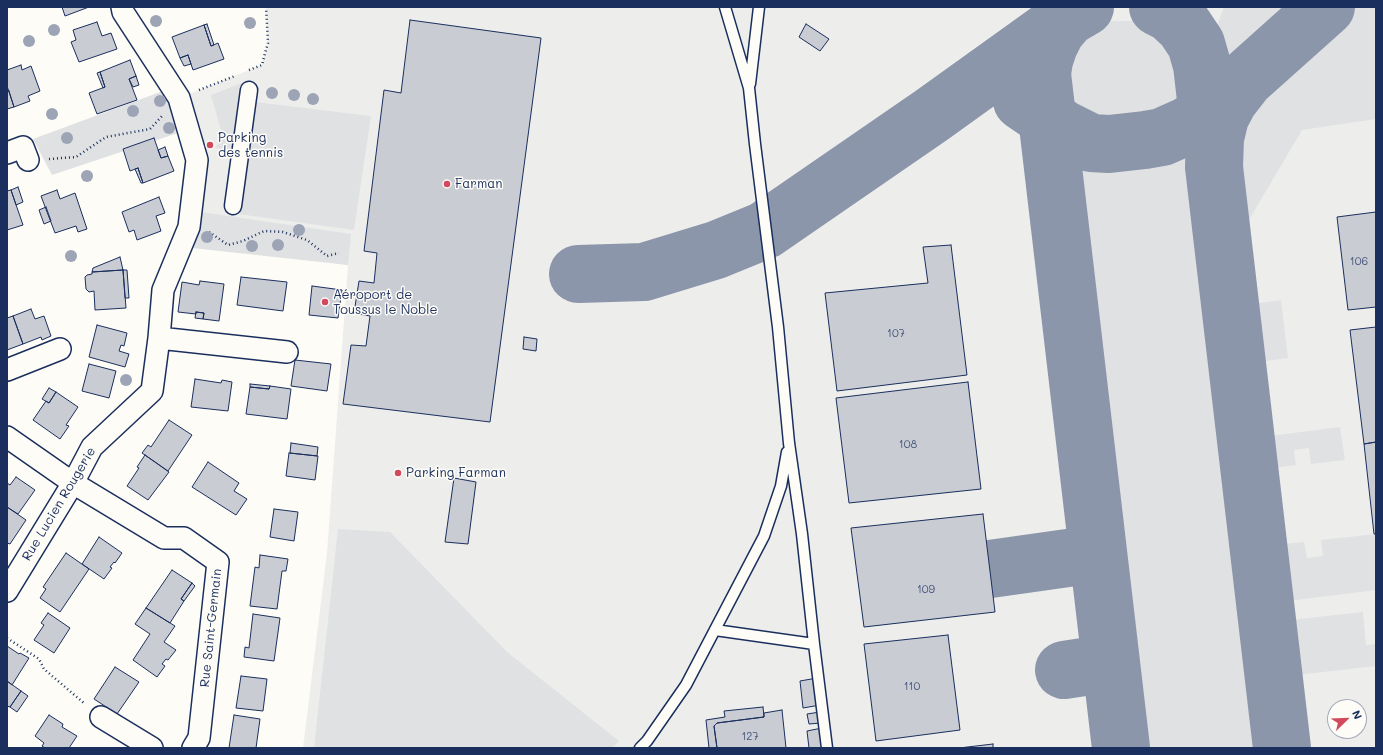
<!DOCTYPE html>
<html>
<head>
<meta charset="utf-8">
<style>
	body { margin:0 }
	#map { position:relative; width:1383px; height:755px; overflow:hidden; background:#fdfcf7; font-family:Mali,sans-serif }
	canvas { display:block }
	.frame { position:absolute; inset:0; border:8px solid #1b2f5e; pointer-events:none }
	.north { position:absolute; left:1327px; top:699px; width:40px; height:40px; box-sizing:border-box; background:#fdfcf7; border:1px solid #a3aaba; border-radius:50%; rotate:67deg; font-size:11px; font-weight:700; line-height:16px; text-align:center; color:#1b2f5e }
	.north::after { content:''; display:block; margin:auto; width:14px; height:18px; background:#d1495b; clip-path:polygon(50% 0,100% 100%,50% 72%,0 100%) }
</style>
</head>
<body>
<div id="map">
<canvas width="1383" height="755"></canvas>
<div class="frame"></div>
<div class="north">N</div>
</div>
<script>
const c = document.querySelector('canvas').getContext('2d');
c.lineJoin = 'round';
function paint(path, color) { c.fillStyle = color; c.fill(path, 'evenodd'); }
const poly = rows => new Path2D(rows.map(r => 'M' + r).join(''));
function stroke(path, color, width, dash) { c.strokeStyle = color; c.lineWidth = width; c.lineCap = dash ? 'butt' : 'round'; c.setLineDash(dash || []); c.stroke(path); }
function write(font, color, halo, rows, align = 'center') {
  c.font = font + ' Mali,sans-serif'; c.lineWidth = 3; c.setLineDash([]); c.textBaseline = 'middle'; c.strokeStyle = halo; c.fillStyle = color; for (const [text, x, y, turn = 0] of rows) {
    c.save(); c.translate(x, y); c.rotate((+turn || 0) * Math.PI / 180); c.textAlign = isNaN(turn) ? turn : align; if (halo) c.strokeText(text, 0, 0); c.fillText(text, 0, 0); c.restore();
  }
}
paint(poly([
	[266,7,1376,7,1376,748,303,748,327,553,348,265,182,243,197,160,179,98,262,65,268,43],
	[1335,707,1359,707,1359,731,1335,731]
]), '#edeeec');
paint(poly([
	[1224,7,1305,7,1243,63,1234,68,1224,67,1217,62,1215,54,1213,41,1216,29],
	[1353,7,1376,7,1376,119,1302,130,1243,230,1236,234,1228,160,1230,141,1234,124,1247,103],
	[1106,21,1132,21,1157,29,1167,37,1175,47,1182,61,1185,75,1186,91,1182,102,1175,111,1163,122,1151,127,1100,131,1081,125,1069,117,1061,107,1056,94,1057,78,1061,57,1072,39,1086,29],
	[244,82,247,90,238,151,215,148,223,137,211,95],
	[163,91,181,132,52,175,33,139],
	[255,102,371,116,354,230,238,214],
	[1184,156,1192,161,1196,172,1264,748,1134,748,1068,180,1071,171,1079,167],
	[201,212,351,234,348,265,192,248],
	[1281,300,1288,358,1252,363,1245,305],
	[1340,427,1345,460,1311,464,1309,448,1294,450,1296,465,1265,469,1261,437],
	[338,529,390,532,507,652,619,741,612,748,314,748],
	[1376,534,1376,590,1280,602,1273,545,1304,542,1307,558,1323,556,1321,540],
	[1363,612,1366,645,1376,644,1376,666,1288,676,1281,621]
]), '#e0e1e3');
stroke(poly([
	[1085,7,1068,17,1056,31,1049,45,1044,60,1042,74,1121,748],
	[1158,7,1170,13,1184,26,1196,44,1202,65,1211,143],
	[1243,82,1229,100,1220,117,1215,138,1214,167,1282,748],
	[1022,101,1063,129,1091,143,1109,144,1145,140,1162,137,1189,125,1213,108,1326,7],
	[578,274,644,272,716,250,765,230,932,115,1067,18],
	[990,569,1082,556,1089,556,1094,559,1098,564],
	[1064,670,1097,665,1106,668,1112,676]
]), '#8c96aa', 58);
const building = poly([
	[62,7,89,7,65,16,62,7],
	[410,20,541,38,490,422,343,404,351,345,366,346,370,316,354,313,359,281,374,283,377,253,364,251,384,90,401,93,410,20],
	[97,22,102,36,111,33,117,49,79,62,71,42,76,40,73,30,97,22],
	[207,24,214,45,211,46,204,25,207,24],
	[806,24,829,39,820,51,799,37,806,24],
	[204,25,211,46,218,43,224,59,193,70,188,55,180,58,172,37,204,25],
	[188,55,191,64,184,66,180,58,188,55],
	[130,60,136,76,129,79,137,100,97,114,89,93,105,87,100,72,130,60],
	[21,65,22,70,31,66,40,91,28,96,30,101,14,107,7,86,7,70,21,65],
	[100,72,105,87,103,88,97,73,100,72],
	[136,76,139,85,133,87,129,79,136,76],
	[9,91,14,107,7,109,7,92,9,91],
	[154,138,161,158,168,156,174,171,143,183,138,168,130,171,123,149,154,138],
	[165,147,168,156,161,158,158,150,165,147],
	[138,168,143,183,141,183,135,169,138,168],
	[18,187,23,202,16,205,11,190,18,187],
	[11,190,23,225,7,230,7,191,11,190],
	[57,190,60,199,75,193,87,229,78,232,76,226,55,233,41,196,57,190],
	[159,197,165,213,156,216,161,231,137,240,134,230,129,232,122,212,159,197],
	[46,207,51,221,44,224,39,210,46,207],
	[1376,212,1376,307,1348,310,1337,217,1376,212],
	[951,245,967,375,837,391,825,293,928,283,923,247,951,245],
	[120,257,123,270,92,272,93,268,120,257],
	[123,270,127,270,129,298,125,298,123,270],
	[123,270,126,308,95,310,94,291,89,292,86,289,85,277,87,275,92,274,92,272,123,270],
	[241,277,287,282,283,311,237,305,241,277],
	[200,281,224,284,219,321,203,319,204,313,196,312,196,314,178,312,182,282,199,285,200,281],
	[312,286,342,290,338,318,309,315,312,286],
	[31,309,35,319,44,316,51,336,42,340,41,337,23,344,13,316,31,309],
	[196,312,204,313,203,319,195,318,196,312],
	[13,316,23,344,7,350,7,318,13,316],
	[97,325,127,333,124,346,121,345,119,351,129,354,125,367,89,357,97,325],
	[1376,327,1376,442,1364,444,1350,330,1376,327],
	[524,337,537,339,536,351,523,349,524,337],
	[295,360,331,364,327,391,291,386,295,360],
	[89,364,116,371,109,398,82,391,89,364],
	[195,379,221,383,222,380,232,382,228,411,191,407,195,379],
	[968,382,981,489,849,503,836,398,968,382],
	[250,384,270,386,269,389,250,387,250,384],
	[270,386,291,389,287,419,246,414,250,387,269,389,270,386],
	[49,388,56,392,49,403,42,399,49,388],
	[56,392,78,407,66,425,69,426,60,439,33,420,46,401,49,403,56,392],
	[169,420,192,435,168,471,142,453,148,445,151,447,169,420],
	[1376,442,1376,534,1374,534,1364,444,1376,442],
	[291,443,318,447,317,456,290,453,291,443],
	[289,453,318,456,315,480,286,476,289,453],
	[145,455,169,472,148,500,127,486,139,468,137,467,145,455],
	[208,462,239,483,234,491,247,499,236,515,192,487,208,462],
	[16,477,35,490,18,514,7,507,7,483,10,485,16,477],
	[454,478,476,482,468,544,445,542,454,478],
	[7,507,26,520,10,544,7,543,7,507],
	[274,509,298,512,294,541,270,537,274,509],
	[983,514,995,612,864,627,851,528,983,514],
	[99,537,122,553,115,563,114,562,110,567,112,568,104,579,82,564,99,537],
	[66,553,89,569,60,612,40,598,46,589,43,587,66,553],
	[260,555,288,559,286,571,282,571,277,609,250,606,255,567,259,568,260,555],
	[172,570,192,583,181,599,184,601,170,623,146,608,172,570],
	[192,583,195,586,184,601,181,599,192,583],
	[146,608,175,626,164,642,176,650,168,660,166,659,162,664,165,666,157,677,133,660,150,634,135,624,146,608],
	[48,613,70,628,54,653,34,640,44,625,41,623,48,613],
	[253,614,280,618,274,661,244,657,245,647,249,648,253,614],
	[948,635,960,730,876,741,864,644,948,635],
	[7,646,19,654,20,653,29,658,12,685,7,681,7,646],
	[115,667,139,682,117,714,94,699,115,667],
	[241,676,267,679,263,711,236,708,241,676],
	[817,678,820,705,803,708,800,681,817,678],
	[7,681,21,691,10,707,7,706,7,681],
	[21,691,28,696,17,712,10,707,21,691],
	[763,707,764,717,717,723,714,726,717,748,709,748,706,720,725,717,724,711,763,707],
	[782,710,786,748,717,748,714,726,717,723,764,717,764,713,782,710],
	[820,712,821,723,809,724,807,714,820,712],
	[49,715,63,724,62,727,77,736,69,748,45,748,42,746,44,743,35,736,49,715],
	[234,715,260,719,256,748,229,748,234,715],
	[822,728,825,748,809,748,807,731,822,728],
	[993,744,993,748,959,748,993,744]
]);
paint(building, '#c9ccd3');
stroke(building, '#1b2f5e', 1);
const service = poly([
	[725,7,749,88,755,144,778,327,789,443,802,534,814,644],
	[750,84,759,7],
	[715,630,814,644,827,748],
	[640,748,647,741,686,685,764,536,781,486,787,452]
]);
const pedestrian = poly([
	[233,206,249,90]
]);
const minor = poly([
	[7,153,23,147,28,160],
	[159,338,287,352],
	[7,370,60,349],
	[7,437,73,483,164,538,184,538,218,562,199,738,193,748],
	[7,591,73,483,92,447,152,391,159,338,163,290,189,227,197,160,179,98,123,12,122,7],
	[101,717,152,748]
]);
stroke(service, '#1b2f5e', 13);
stroke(pedestrian, '#1b2f5e', 19);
stroke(minor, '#1b2f5e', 24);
stroke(poly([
	[249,70,262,65,265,53,268,43,266,7],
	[199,90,235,76],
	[49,159,76,157,106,137,150,129,163,115],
	[209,232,228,245,243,241,264,231,283,232,307,240,327,256,339,253],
	[7,638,39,659,44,669,85,704]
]), '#1b2f5e', 2.5, [1, 3]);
stroke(service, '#fdfcf7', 10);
stroke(pedestrian, '#fdfcf7', 16);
stroke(minor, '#fdfcf7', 21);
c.fillStyle = '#9ca4b5';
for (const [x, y] of [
	[156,21],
	[250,23],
	[54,30],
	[29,41],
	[272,93],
	[294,95],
	[313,99],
	[160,101],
	[133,111],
	[52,114],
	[169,128],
	[67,138],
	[87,176],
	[299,230],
	[207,237],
	[278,245],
	[252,246],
	[71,256],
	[126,380]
]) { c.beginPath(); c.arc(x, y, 6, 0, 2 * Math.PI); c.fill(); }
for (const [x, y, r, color] of [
	[210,145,4,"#d1495b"],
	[447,184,4,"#d1495b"],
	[325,302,4,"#d1495b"],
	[398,473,4,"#d1495b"]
]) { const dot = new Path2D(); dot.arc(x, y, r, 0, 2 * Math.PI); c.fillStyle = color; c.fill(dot); stroke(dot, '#fdfcf7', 1.5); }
write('11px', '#46567b', null, [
	["106",1359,262],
	["107",896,334],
	["108",908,445],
	["109",926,590],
	["110",912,687],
	["127",750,737]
]);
write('13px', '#1b2f5e', '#fdfcf7', [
	["Parking",218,138],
	["des tennis",218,153],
	["Farman",455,184],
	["Aéroport de",333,295],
	["Toussus le Noble",333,310],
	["Parking Farman",406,473]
], 'left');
write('13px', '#1b2f5e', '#fdfcf7', [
	["Rue Lucien Rougerie",59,504,-59],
	["Rue Saint-Germain",211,628,-84]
]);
</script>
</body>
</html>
